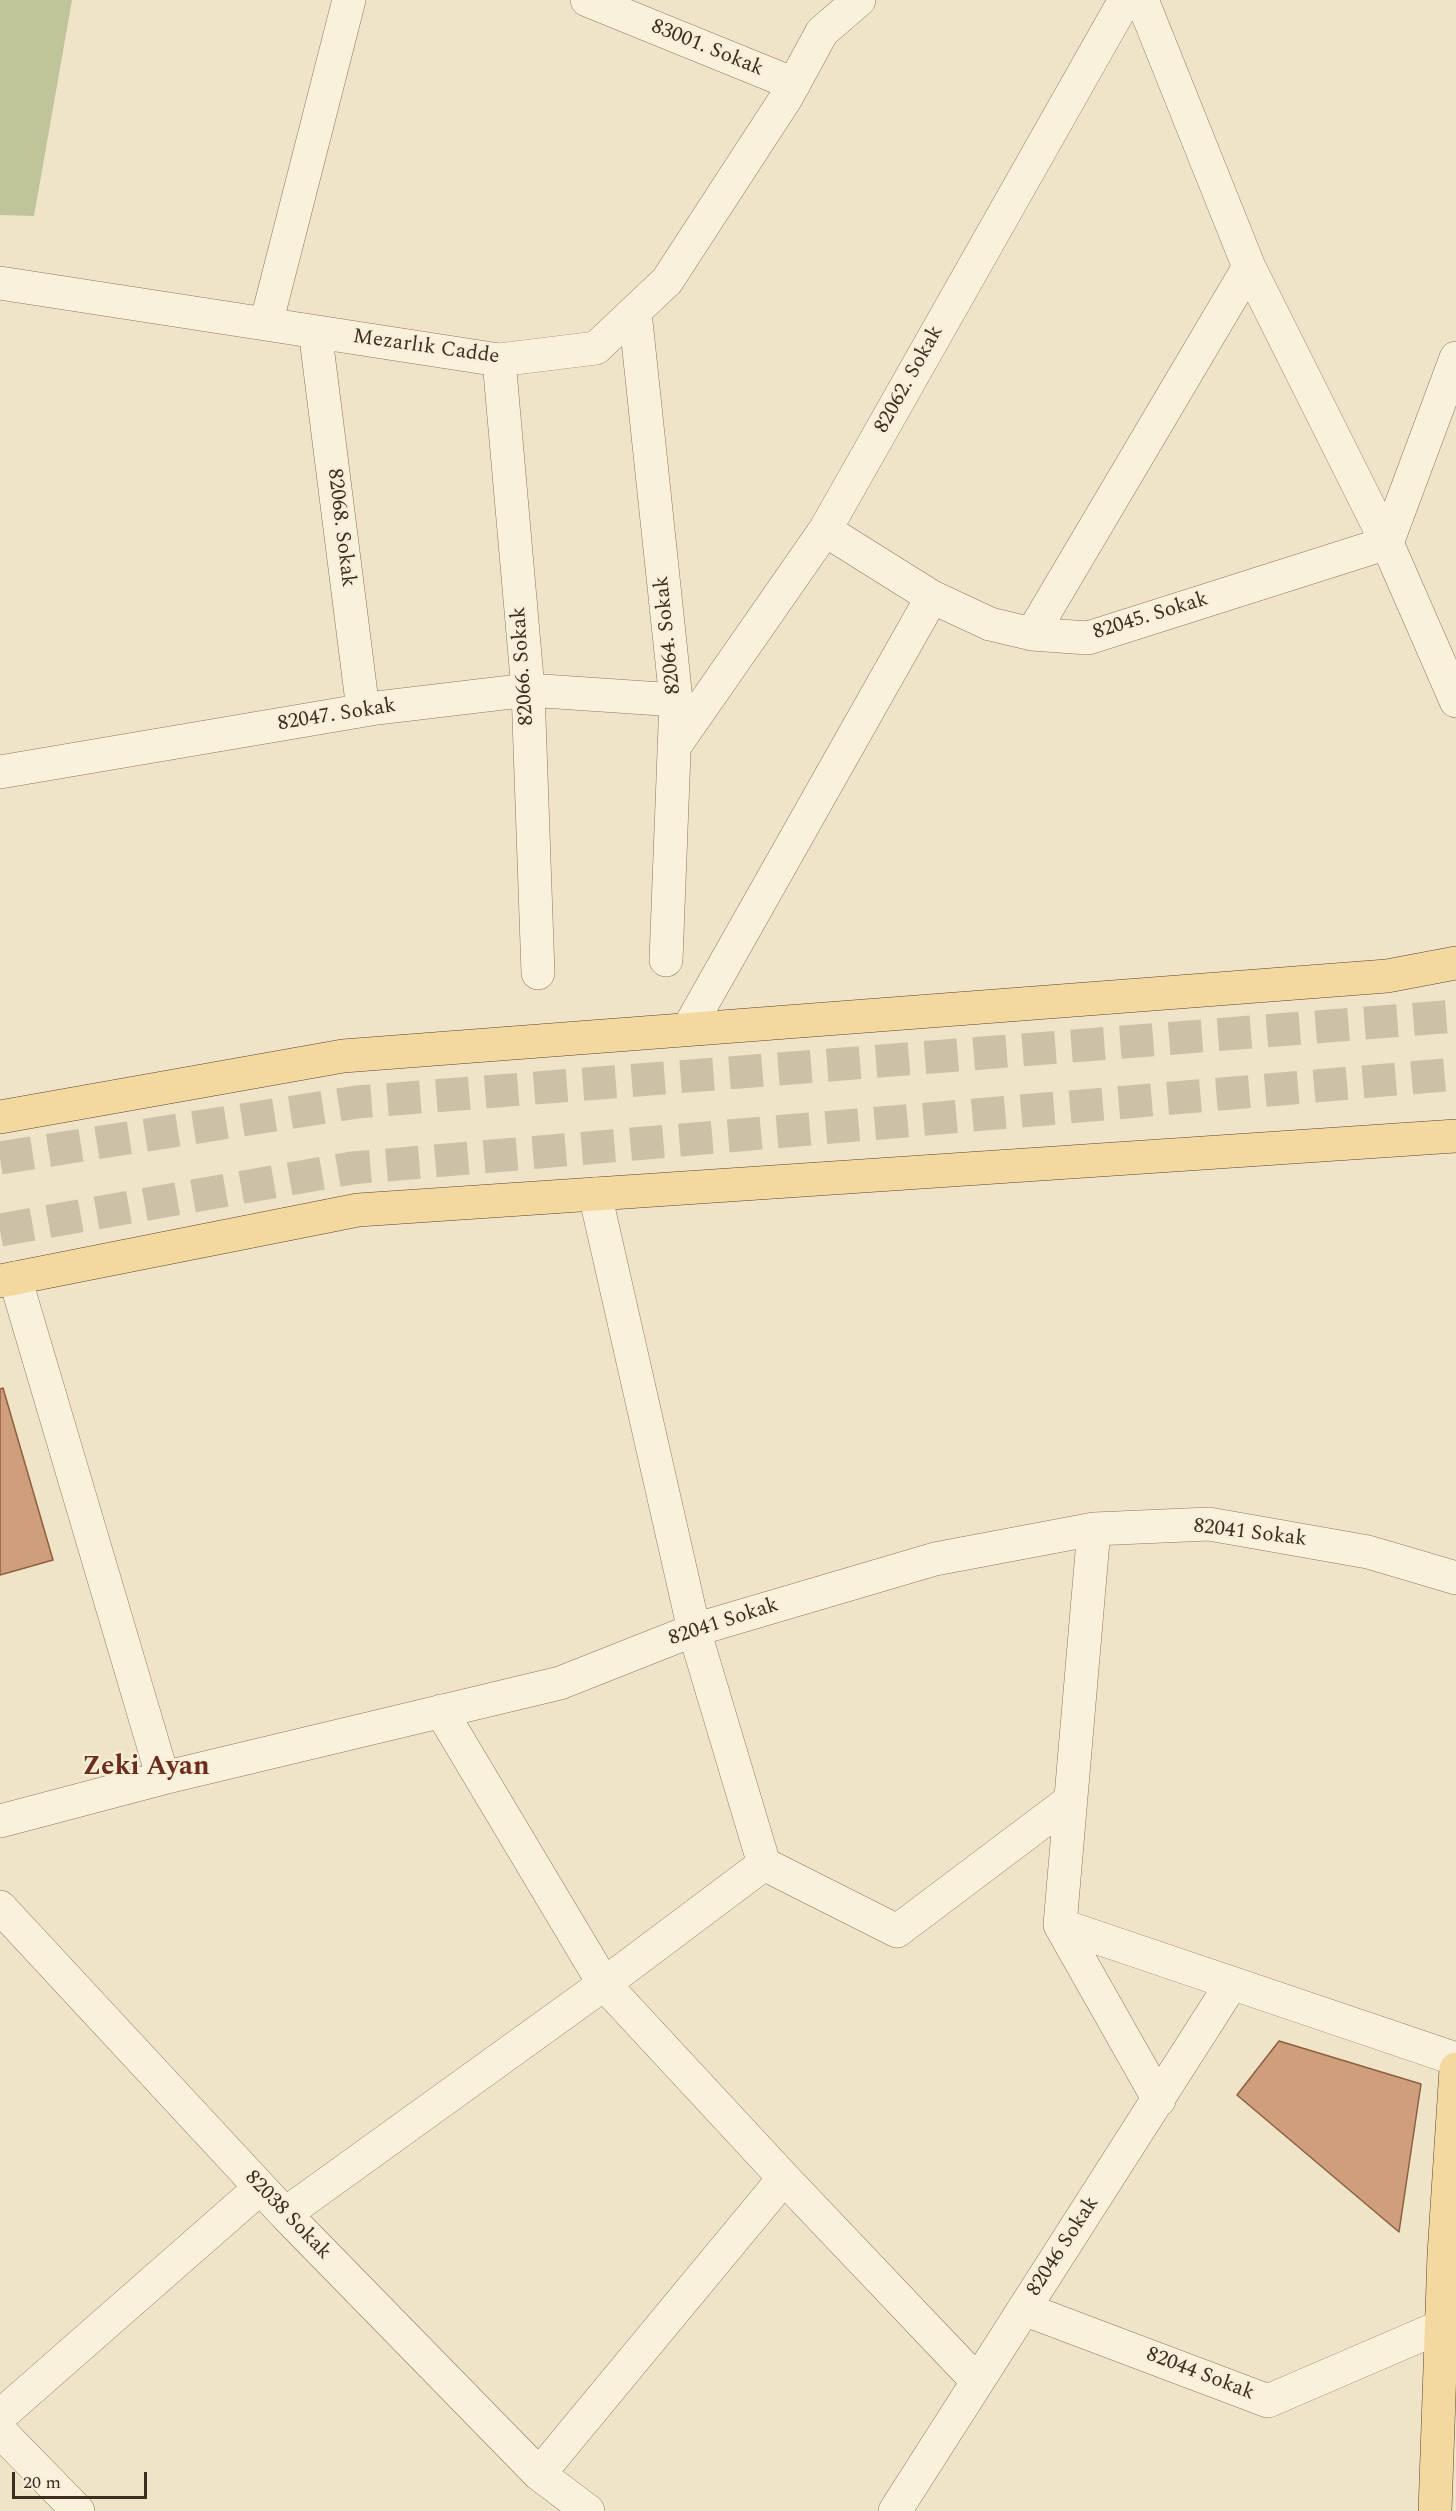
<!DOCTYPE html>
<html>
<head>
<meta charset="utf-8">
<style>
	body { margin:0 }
	#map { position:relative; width:1456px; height:2511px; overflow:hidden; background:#f0e4c8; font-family:Spectral,serif }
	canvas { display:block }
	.scale { position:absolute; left:12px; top:2472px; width:135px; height:27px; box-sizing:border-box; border:3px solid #3d2e20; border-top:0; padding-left:8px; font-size:18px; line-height:21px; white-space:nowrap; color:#3d2e20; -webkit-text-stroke:4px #f7eed8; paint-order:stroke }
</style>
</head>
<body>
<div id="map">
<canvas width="1456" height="2511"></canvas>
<div class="scale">20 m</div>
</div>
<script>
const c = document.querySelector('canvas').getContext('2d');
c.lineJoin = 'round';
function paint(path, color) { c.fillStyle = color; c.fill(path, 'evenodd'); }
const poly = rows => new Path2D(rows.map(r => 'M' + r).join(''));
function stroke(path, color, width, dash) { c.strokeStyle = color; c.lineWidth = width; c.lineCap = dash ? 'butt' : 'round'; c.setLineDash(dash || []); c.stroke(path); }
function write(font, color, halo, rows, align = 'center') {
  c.font = font + ' Spectral,serif'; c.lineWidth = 4.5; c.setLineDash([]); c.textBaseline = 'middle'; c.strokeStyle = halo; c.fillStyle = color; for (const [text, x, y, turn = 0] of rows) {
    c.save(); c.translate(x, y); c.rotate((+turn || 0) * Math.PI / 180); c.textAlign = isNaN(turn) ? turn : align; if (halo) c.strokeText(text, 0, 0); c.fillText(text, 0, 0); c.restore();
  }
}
paint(poly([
	[0,0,72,0,34,216,0,215]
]), '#bfc49a');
const building = poly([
	[3,1388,53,1560,0,1575,0,1389,3,1388],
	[1279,2041,1421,2084,1399,2232,1237,2095,1279,2041]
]);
paint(building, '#cf9f7d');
stroke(building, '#8d5f41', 1.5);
stroke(poly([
	[0,1158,357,1102,1456,1016],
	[0,1230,352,1168,1456,1074]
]), '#ccc0a6', 33, [33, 16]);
const minor = poly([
	[587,0,794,84],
	[1142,0,1249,267,1387,543,1456,701],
	[0,283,499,360,596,348,667,281,786,98,822,32,859,0],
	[635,312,676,700,666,960],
	[266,324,349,0],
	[317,346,363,710],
	[499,360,528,690,538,973],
	[825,530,932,597,990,624,1032,634,1088,638,1387,543,1456,358],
	[1032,634,1249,267],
	[674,747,825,530,1125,0],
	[0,772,377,708,528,690,676,700],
	[688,1029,932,597],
	[595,1194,694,1630,764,1864],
	[15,1278,163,1778],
	[1094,1529,1060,1925,1159,2100],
	[441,1711,604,1984,784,2178,977,2381],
	[0,1821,163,1778,560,1683,694,1630,935,1559,1094,1529,1209,1524,1368,1552,1456,1578],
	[0,1907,285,2214,539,2474,588,2511],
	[1060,1925,1456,2059],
	[285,2214,604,1984,764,1864,897,1931,1071,1800],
	[1024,2309,1268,2401,1440,2327],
	[0,2416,260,2188],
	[0,2431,78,2511],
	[539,2474,784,2178],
	[895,2511,1232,1983]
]);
const major = poly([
	[0,1117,343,1056,1387,976,1456,963],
	[0,1281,358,1210,1456,1136],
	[1435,2511,1444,2254,1456,2069]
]);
stroke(minor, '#8d765c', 34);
stroke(major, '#5b4430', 34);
stroke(minor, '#faf1dc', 33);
stroke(major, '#f3d9a0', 33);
write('21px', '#3d2e20', '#f7eed8', [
	["83001. Sokak",707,49,22],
	["Mezarlık Cadde",426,348,8],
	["82062. Sokak",910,380,-61],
	["82068. Sokak",340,528,83],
	["82045. Sokak",1151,617,-17],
	["82064. Sokak",669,635,-96],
	["82066. Sokak",524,666,-94],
	["82047. Sokak",337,716,-9],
	["82041 Sokak",1250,1534,7],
	["82041 Sokak",724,1623,-18],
	["82038 Sokak",287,2216,46],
	["82046 Sokak",1064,2247,-57],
	["82044 Sokak",1200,2375,21]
]);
write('bold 27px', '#6b2e1e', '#f7eed8', [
	["Zeki Ayan",146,1769]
]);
</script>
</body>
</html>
